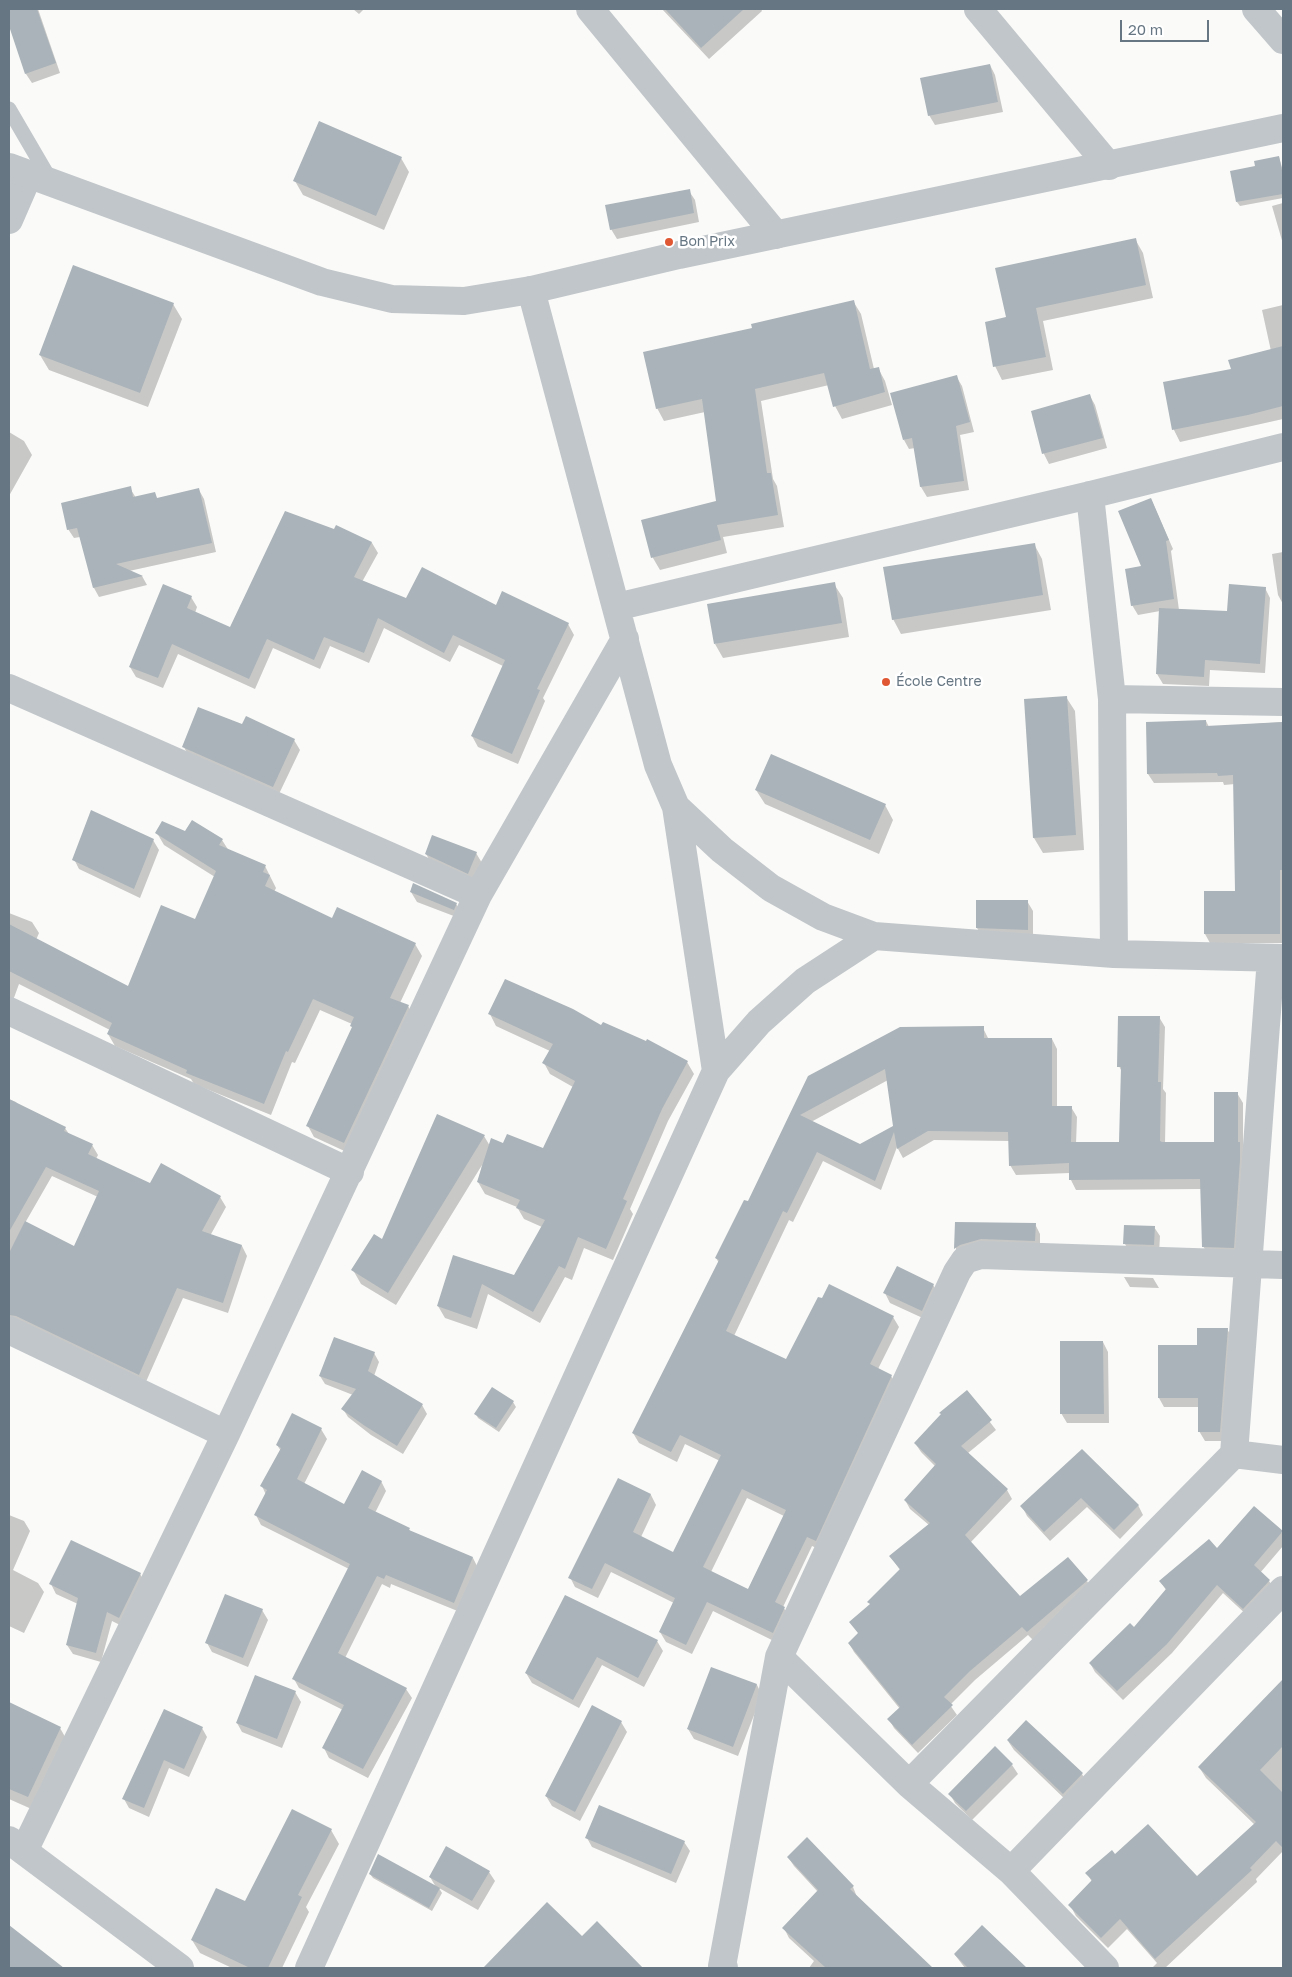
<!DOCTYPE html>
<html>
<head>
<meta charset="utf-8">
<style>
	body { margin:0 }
	#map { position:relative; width:1292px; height:1977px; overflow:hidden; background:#fafaf8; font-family:"Golos Text",sans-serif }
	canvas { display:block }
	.frame { position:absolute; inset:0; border:10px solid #667682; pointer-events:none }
	.scale { position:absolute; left:1120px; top:20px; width:89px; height:22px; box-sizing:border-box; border:2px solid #667682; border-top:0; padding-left:6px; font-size:15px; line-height:18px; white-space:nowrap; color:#667682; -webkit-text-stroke:4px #fff; paint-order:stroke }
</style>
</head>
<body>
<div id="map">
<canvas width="1292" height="1977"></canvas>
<div class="frame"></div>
<div class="scale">20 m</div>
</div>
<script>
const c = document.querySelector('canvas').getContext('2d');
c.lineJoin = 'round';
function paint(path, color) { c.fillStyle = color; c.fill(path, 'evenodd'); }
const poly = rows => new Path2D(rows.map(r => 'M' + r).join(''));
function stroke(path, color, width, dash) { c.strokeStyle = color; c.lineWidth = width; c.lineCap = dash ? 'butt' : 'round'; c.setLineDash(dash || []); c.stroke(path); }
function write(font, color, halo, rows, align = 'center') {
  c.font = font + ' "Golos Text",sans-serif'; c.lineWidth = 5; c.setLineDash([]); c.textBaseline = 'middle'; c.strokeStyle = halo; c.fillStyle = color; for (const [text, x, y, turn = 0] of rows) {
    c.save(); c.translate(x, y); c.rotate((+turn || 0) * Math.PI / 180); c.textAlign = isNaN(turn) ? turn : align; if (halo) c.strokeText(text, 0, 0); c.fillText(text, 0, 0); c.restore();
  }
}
paint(poly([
	[16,9,38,9,60,73,32,83,26,74,9,22,9,11],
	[353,9,364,9,359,14],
	[662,9,761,9,762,11,709,59],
	[990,65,995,75,1003,112,935,125,929,115],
	[1279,157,1283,171,1283,198,1240,206,1237,202,1256,167],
	[401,158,409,172,384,230,303,195,295,181],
	[689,191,695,200,699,222,617,239,611,229],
	[1283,203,1283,244,1272,206],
	[1135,239,1143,253,1153,298,1043,321,1053,370,1002,380,995,366,1007,318],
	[853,301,861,314,874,369,878,368,885,381,892,405,842,419,835,406,829,385,761,401,773,479,777,486,784,527,723,537,727,553,660,570,653,558,643,521,717,502,705,412,664,421,657,408,754,329],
	[173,304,182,319,148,407,49,370,40,355],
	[1283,305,1283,419,1180,442,1174,430,1165,383,1232,370,1271,351,1262,310],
	[956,376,962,386,974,432,960,435,969,490,927,497,921,487,915,448,909,449,904,440],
	[1090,396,1095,405,1107,448,1049,464,1044,454,1032,412],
	[9,432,24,441,32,455,9,496],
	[130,488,136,498,157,499,199,490,204,499,216,552,129,571,142,576,147,585,99,597,94,588,80,537,74,538,68,529],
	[1151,499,1173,549,1171,551,1179,610,1229,612,1265,588,1270,598,1265,673,1210,670,1209,686,1163,684,1157,674,1160,611,1138,615,1132,605,1143,567],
	[336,527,372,543,378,553,362,582,406,600,496,607,568,624,574,635,543,698,545,701,518,764,478,747,472,736,503,666,459,645,450,662,384,628,369,663,330,646,320,669,273,648,255,689,178,654,163,688,136,677,130,667,191,597,197,607,195,613,231,629,334,530],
	[1034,544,1042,559,1051,610,901,634,893,619],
	[1283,552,1283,604,1278,595,1272,554],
	[834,584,843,598,849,637,723,658,715,644],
	[1066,697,1075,711,1084,850,1043,853,1034,838,1025,700],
	[246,717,294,740,300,750,278,796,189,757,184,747,243,726],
	[1206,721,1209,727,1283,722,1283,943,1210,943,1205,934,1236,892,1235,784,1224,785,1223,782,1154,783,1148,774,1147,723],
	[756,790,885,805,893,820,879,854,765,804],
	[186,832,222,840,229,851,265,866,276,888,274,892,333,920,415,944,422,956,400,1003,408,1006,415,1018,351,1154,314,1137,308,1126,353,1028,352,1024,320,1010,295,1063,292,1062,271,1115,194,1084,191,1079,115,1046,108,1034,110,1030,19,984,11,1006,9,1005,9,913,32,922,39,933,36,940,128,987,196,921,215,877,164,845,157,833],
	[153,840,159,850,140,898,79,869,74,859],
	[476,853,482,863,474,883,432,864,426,854],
	[411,892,456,904,462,913,459,918,417,902],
	[1027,901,1033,911,1033,940,983,937,977,928],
	[490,1014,602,1027,687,1062,694,1074,668,1121,630,1209,633,1214,613,1260,584,1248,572,1280,565,1277,540,1323,488,1294,477,1329,445,1318,438,1306,454,1256,515,1276,542,1227,524,1219,517,1207,485,1194,478,1182,482,1165,396,1305,361,1284,353,1270,484,1136,490,1146,504,1144,544,1149,573,1087,550,1074,544,1063,550,1051,496,1026],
	[1159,1017,1165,1027,1163,1089,1166,1093,1165,1144,1215,1144,1237,1093,1243,1103,1243,1149,1245,1154,1239,1257,1209,1256,1203,1246,1201,1189,1076,1190,1071,1180,1070,1173,1016,1175,1010,1165,1010,1141,934,1140,903,1158,897,1147,881,1190,823,1161,793,1222,789,1220,734,1336,787,1361,893,1317,899,1327,878,1369,891,1376,897,1386,821,1550,812,1546,783,1607,790,1617,778,1643,713,1611,692,1654,666,1642,660,1632,674,1603,611,1572,598,1598,575,1587,570,1577,619,1480,651,1495,656,1505,641,1537,674,1554,720,1461,685,1444,677,1462,639,1443,633,1433,719,1263,716,1258,748,1203,809,1077,983,1028,989,1040,1052,1039,1057,1049,1057,1107,1071,1107,1077,1117,1076,1144,1121,1143,1122,1072,1119,1066],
	[888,1080,895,1126,860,1146,811,1122],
	[747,1498,784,1516,748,1590,711,1572],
	[9,1099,16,1102,18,1105,65,1128,69,1134,92,1145,98,1155,96,1159,151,1185,220,1197,226,1207,210,1236,242,1246,247,1256,228,1313,183,1298,145,1384,9,1326],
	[52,1176,98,1197,74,1248,25,1223],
	[956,1223,1035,1224,1040,1234,1040,1250,961,1258,956,1249],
	[1154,1227,1160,1236,1159,1254,1130,1253,1125,1244],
	[1124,1277,1153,1278,1159,1288,1130,1287],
	[933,1285,939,1294,927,1320,890,1303,885,1293],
	[1227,1329,1233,1339,1225,1441,1205,1441,1199,1431,1199,1407,1164,1407,1159,1398,1199,1346],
	[1103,1342,1108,1352,1109,1423,1067,1423,1061,1413],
	[374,1353,379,1362,374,1376,422,1405,427,1414,403,1454,371,1435,348,1417,343,1409,353,1395,325,1384,320,1376],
	[492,1389,513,1402,516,1407,499,1432,478,1418,476,1414],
	[967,1392,996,1430,968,1453,1007,1490,1012,1499,970,1543,1020,1598,1087,1581,1092,1590,1033,1640,1028,1635,975,1680,950,1705,957,1715,918,1753,894,1728,889,1719,900,1709,854,1652,849,1643,859,1634,851,1622,871,1605,900,1570,891,1557,929,1525,910,1509,905,1500,935,1466,921,1452,915,1443],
	[292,1415,321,1429,327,1439,304,1484,345,1506,381,1481,386,1491,375,1513,409,1529,411,1533,473,1558,478,1568,460,1612,391,1584,390,1588,382,1584,345,1658,406,1689,412,1698,368,1778,329,1758,324,1748,343,1710,299,1688,294,1679,349,1569,261,1525,256,1515,266,1495,262,1486,281,1451,277,1445],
	[1082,1451,1138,1505,1143,1515,1120,1539,1087,1507,1050,1541,1027,1516,1022,1506],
	[1254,1508,1283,1534,1283,1546,1260,1573,1269,1581,1275,1590,1249,1617,1223,1593,1172,1653,1123,1700,1095,1672,1090,1663,1134,1629,1166,1590,1161,1582,1217,1550],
	[9,1515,24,1521,30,1531,13,1570,38,1583,44,1592,24,1633,9,1626],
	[140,1574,146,1584,124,1627,112,1621,101,1662,73,1654,67,1645,78,1604,56,1594,51,1584],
	[262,1610,268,1620,248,1667,212,1652,207,1643],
	[657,1641,663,1651,644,1687,602,1665,579,1708,532,1683,526,1673],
	[712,1668,757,1685,762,1695,738,1756,694,1739,688,1729],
	[1283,1681,1283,1851,1256,1879,1257,1882,1165,1968,1152,1968,1157,1963,1127,1929,1108,1948,1076,1916,1070,1905,1092,1882,1087,1873,1115,1856,1196,1878,1255,1825,1206,1778,1199,1767],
	[295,1692,301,1702,282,1748,242,1732,237,1723],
	[9,1704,60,1728,68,1742,36,1811,9,1799],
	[165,1711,202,1728,207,1737,189,1777,169,1768,149,1817,129,1808,124,1799],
	[621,1722,627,1732,580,1821,552,1806,546,1796],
	[1008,1741,1082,1774,1087,1784,1069,1803,1014,1750],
	[1012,1765,1018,1774,972,1820,955,1803,950,1794],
	[331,1830,339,1844,306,1907,309,1912,282,1968,232,1968,200,1953,192,1940,246,1902],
	[587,1838,684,1842,690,1851,676,1883,592,1847],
	[788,1857,853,1887,857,1897,922,1960,927,1968,888,1968,879,1960,872,1968,809,1968,814,1961,789,1938,784,1928,818,1892,794,1866],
	[489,1872,495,1881,478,1910,439,1888,442,1893,432,1911,373,1878,370,1874,436,1887,430,1877],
	[547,1904,582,1938,625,1950,642,1968,484,1968],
	[9,1927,62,1968,9,1968],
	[982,1927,1025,1968,965,1968,955,1955]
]), '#0003');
paint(poly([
	[9,9,37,9,56,63,25,74,9,26],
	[665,9,744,9,701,48],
	[990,64,998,102,928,116,920,78],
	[319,121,402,157,376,216,293,181],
	[1279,156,1283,175,1283,194,1236,202,1230,171,1255,166,1254,161],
	[690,189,694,213,610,230,605,205],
	[1136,238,1146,285,1036,308,1046,357,993,367,985,322,1006,317,995,268],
	[73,265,174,303,140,393,39,355],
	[854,300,870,369,879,367,885,392,833,407,824,373,755,389,767,473,771,473,778,515,717,525,721,540,651,558,641,520,716,501,702,399,656,409,643,352,752,328,751,324],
	[1283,346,1283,406,1248,415,1172,430,1163,382,1231,369,1228,360],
	[957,375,970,422,956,426,964,481,920,487,912,438,903,440,890,393],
	[1090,394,1103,438,1042,454,1031,411],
	[131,486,133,497,155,492,157,498,199,488,212,543,116,564,143,576,93,588,77,528,67,530,61,503],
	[1151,498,1169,540,1166,541,1174,599,1131,606,1125,569,1141,566,1118,511],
	[285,511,334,529,336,525,372,542,354,577,406,598,422,567,496,605,502,591,569,623,537,689,540,690,512,754,471,736,505,660,453,635,444,653,378,618,364,653,324,637,314,660,267,639,249,679,172,644,158,678,129,667,163,584,192,596,187,608,230,627],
	[1035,543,1043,595,892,620,883,567],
	[835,582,842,623,714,644,707,604],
	[1229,584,1266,587,1260,664,1205,660,1204,677,1156,674,1159,608,1227,611],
	[1067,696,1076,835,1033,838,1024,699],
	[198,707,242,724,246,716,295,739,273,787,182,747],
	[1206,720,1206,726,1283,722,1283,870,1280,870,1280,934,1204,934,1204,891,1235,891,1233,775,1218,776,1217,773,1147,774,1146,722],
	[771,754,886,804,870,840,755,790],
	[91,810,154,839,134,889,72,860],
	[192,820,223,839,219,845,266,865,263,872,270,875,265,886,332,918,337,907,416,943,390,998,409,1005,344,1143,306,1126,352,1027,350,1026,354,1017,313,999,288,1052,286,1051,264,1104,186,1073,187,1070,107,1034,112,1023,9,971,9,924,128,986,161,905,195,919,216,871,155,833,162,821,185,831],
	[432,835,477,852,468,874,425,854],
	[413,883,457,903,454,910,410,892],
	[976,900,1028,900,1028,930,976,928],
	[505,979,573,1009,601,1025,603,1022,646,1041,647,1039,688,1061,662,1109,623,1199,627,1201,606,1249,578,1237,565,1269,559,1266,533,1312,482,1284,471,1318,437,1306,453,1255,514,1275,545,1220,516,1208,520,1200,477,1182,491,1138,503,1143,507,1134,543,1148,575,1081,542,1063,553,1044,488,1014],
	[1118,1016,1160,1016,1158,1082,1161,1082,1160,1141,1162,1142,1214,1142,1214,1092,1238,1092,1238,1142,1240,1142,1240,1160,1234,1248,1202,1247,1200,1179,1069,1180,1069,1163,1009,1166,1008,1132,928,1131,897,1149,894,1132,875,1181,817,1152,787,1213,783,1211,726,1331,786,1359,818,1297,822,1298,829,1284,894,1316,870,1364,892,1375,816,1541,807,1537,775,1602,785,1607,773,1633,707,1602,686,1645,659,1632,675,1598,605,1563,592,1589,568,1578,618,1478,651,1494,633,1532,673,1552,721,1455,680,1435,671,1452,632,1433,719,1260,715,1258,744,1200,748,1201,808,1076,900,1027,984,1026,984,1038,1052,1038,1052,1106,1072,1106,1071,1142,1119,1142,1121,1067,1117,1067],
	[885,1069,893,1126,860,1144,800,1115],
	[742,1489,786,1510,748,1589,703,1567],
	[9,1099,66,1127,64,1131,93,1144,88,1154,150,1183,161,1163,221,1196,202,1231,242,1245,223,1303,177,1288,139,1375,16,1316,9,1315,9,1253,25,1221,74,1246,99,1191,46,1167,9,1232],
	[437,1114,485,1135,388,1293,351,1270,374,1234,382,1239],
	[955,1222,1036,1223,1035,1241,981,1239,960,1245,954,1249],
	[1124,1225,1155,1226,1154,1245,1123,1244],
	[897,1266,934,1284,922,1311,883,1293],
	[1197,1328,1228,1328,1220,1432,1198,1432,1198,1398,1158,1398,1158,1345,1197,1345],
	[334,1337,375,1352,368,1371,423,1404,397,1446,365,1426,341,1409,356,1389,319,1376],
	[1060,1341,1103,1341,1104,1414,1060,1414],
	[492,1387,514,1401,496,1428,474,1414],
	[967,1390,992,1420,961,1446,1008,1489,965,1535,1020,1596,1068,1557,1088,1580,1027,1632,1022,1627,970,1671,944,1697,953,1705,912,1745,887,1719,900,1707,848,1643,858,1633,849,1622,870,1604,867,1602,900,1569,889,1556,930,1523,904,1500,936,1464,914,1443,941,1414,939,1413],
	[292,1413,322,1428,297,1479,344,1504,362,1470,382,1481,368,1508,410,1528,409,1530,473,1557,454,1603,386,1575,384,1579,377,1576,338,1653,407,1688,363,1769,322,1748,344,1705,292,1679,350,1564,254,1515,267,1490,260,1486,281,1448,276,1445],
	[1082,1449,1139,1505,1114,1530,1081,1498,1044,1532,1020,1506],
	[1254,1506,1283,1531,1254,1565,1270,1580,1243,1609,1217,1585,1167,1644,1117,1691,1089,1663,1130,1623,1134,1627,1166,1589,1159,1581,1209,1539,1217,1548],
	[71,1540,141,1573,119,1618,107,1612,96,1653,66,1645,78,1598,49,1584],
	[225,1594,263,1609,243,1658,205,1643],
	[565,1595,658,1640,638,1678,597,1657,573,1700,525,1673],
	[711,1667,757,1684,733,1747,687,1729],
	[255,1675,296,1691,277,1739,236,1723],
	[1283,1679,1283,1746,1260,1770,1283,1793,1283,1848,1276,1841,1250,1868,1252,1870,1155,1959,1120,1919,1101,1938,1068,1905,1092,1880,1085,1873,1112,1850,1115,1854,1148,1824,1197,1876,1256,1822,1198,1767],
	[9,1702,61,1727,28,1797,9,1789],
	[592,1705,622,1721,575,1812,545,1796],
	[164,1709,203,1727,184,1769,164,1760,144,1808,122,1799],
	[1026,1720,1083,1773,1063,1794,1007,1740],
	[995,1746,1013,1764,966,1811,948,1794],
	[599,1805,685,1841,671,1874,585,1838],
	[292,1809,332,1829,298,1895,302,1897,268,1968,250,1968,191,1940,216,1888,245,1901],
	[807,1837,854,1886,850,1889,933,1968,826,1968,782,1928,818,1890,787,1857],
	[446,1846,490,1871,472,1901,429,1877],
	[378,1854,440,1888,429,1908,369,1874],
	[547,1902,582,1936,597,1921,643,1968,483,1968],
	[9,1925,64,1968,9,1968],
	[982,1925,1027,1968,968,1968,954,1954]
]), '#aab3b9');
stroke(poly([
	[9,109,51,181]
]), '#c1c6ca', 15);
stroke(poly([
	[590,9,776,235],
	[978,9,1109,166],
	[1256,9,1283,40],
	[9,220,29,174],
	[531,290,658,765,676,807,716,1071],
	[1090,495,1112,699,1114,954],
	[616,607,1090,495,1283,447],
	[9,688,478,895],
	[1112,699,1283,702],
	[676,807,722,850,771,888,823,917,874,936],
	[9,1011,350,1172],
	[9,1330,226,1434],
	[1234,1454,1283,1460],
	[779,1657,909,1784,1011,1871,1105,1968],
	[909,1784,1234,1454,1271,958],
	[24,1851,226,1434,478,895,625,639],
	[1011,1871,1283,1590],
	[309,1968,716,1071,759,1022,805,981,874,936,1114,954,1283,958],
	[724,1968,722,1966,779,1657,957,1272,965,1260,981,1255,1283,1265]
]), '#c1c6ca', 28);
stroke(poly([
	[9,167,322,282,392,299,464,301,531,290,679,255,1283,128],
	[9,1840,180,1968]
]), '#c1c6ca', 28);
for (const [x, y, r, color] of [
	[669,242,5,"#df5833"],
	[886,682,5,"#df5833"]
]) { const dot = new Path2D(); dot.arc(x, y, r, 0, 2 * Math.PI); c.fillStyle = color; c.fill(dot); stroke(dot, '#fff', 2); }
write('14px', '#667682', '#fff', [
	["Bon Prix",679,242],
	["École Centre",896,682]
], 'left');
</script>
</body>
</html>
